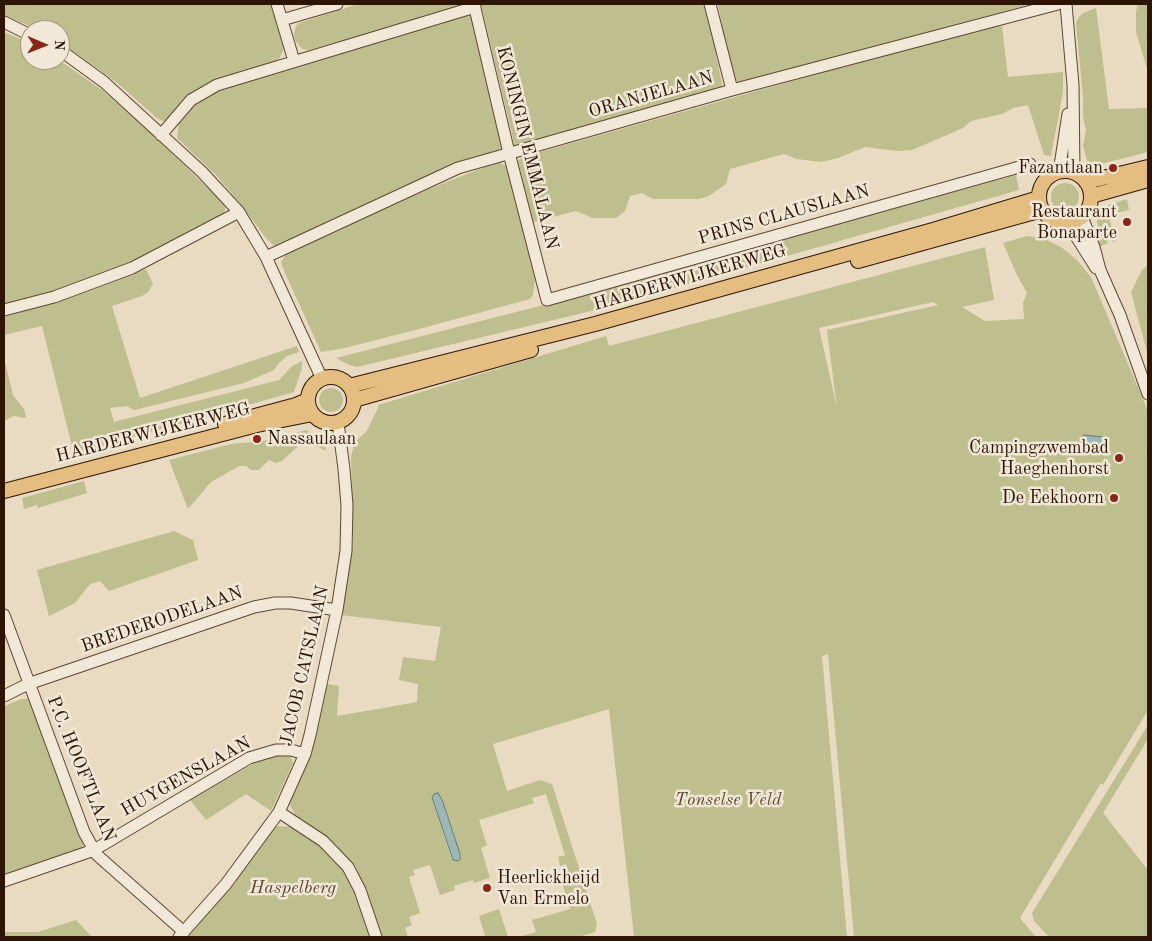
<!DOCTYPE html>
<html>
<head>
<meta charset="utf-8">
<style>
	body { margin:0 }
	#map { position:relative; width:1152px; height:941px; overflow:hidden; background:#e9dbc1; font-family:"Old Standard TT",serif }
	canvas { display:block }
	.frame { position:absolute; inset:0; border:5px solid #2e1402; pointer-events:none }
	.north { position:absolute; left:20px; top:20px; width:50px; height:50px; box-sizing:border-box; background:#f1e8d7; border:1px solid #a39382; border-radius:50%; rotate:91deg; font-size:14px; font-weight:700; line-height:20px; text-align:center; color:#2e1402 }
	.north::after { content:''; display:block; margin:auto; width:18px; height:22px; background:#8f2418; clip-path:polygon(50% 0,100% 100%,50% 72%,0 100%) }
</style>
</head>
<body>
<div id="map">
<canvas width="1152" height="941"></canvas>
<div class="frame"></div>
<div class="north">N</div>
</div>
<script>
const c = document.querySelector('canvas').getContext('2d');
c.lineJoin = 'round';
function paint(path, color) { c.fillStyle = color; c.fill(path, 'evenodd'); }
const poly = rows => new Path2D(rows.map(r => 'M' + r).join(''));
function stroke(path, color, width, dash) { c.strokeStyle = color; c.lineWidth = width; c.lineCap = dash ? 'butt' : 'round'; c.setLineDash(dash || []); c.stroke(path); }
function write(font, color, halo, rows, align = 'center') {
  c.font = font + ' "Old Standard TT",serif'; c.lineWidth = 5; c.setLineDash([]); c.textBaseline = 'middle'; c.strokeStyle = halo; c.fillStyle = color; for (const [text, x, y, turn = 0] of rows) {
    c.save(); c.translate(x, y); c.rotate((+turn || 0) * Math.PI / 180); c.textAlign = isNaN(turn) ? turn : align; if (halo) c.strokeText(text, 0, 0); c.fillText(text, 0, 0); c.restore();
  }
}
paint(poly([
	[4,4,271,4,284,46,283,51,279,59,271,64,247,71,169,120,163,121,158,119,115,81,60,42,60,30,39,30,4,15],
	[358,4,464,4,460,7,309,50,302,49,295,40,294,34,296,26,299,23],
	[481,4,706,4,722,84,722,91,515,147],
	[732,4,1031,4,739,85,731,72,718,5],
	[1138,4,1148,4,1148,72,1136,32,1136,12],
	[1096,8,1109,109,1148,108,1148,152,1093,166,1088,164,1083,146,1086,130,1083,117,1083,97,1076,23,1079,17,1083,13],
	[462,16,469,16,474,19,503,146,499,150,450,168,279,245,273,245,266,238,239,202,215,174,177,138,179,124,193,104,220,89],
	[1002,26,1008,77,1063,72,1063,92,1051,156,1044,155,1028,105,1013,108,1002,114,971,121,963,128,912,150,898,151,865,147,838,158,821,162,797,159,784,154,730,169,726,184,709,196,699,199,653,199,642,193,630,196,625,211,616,218,593,218,576,211,533,222,518,161,522,157,970,31],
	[4,32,30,43,30,60,59,60,102,90,140,122,218,198,225,205,225,211,222,216,148,256,38,297,4,306],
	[495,163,501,163,508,167,535,279,533,295,530,299,419,329,345,348,321,352,285,273,281,262,286,254,421,192],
	[1016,175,1019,190,608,307,357,367,349,365,336,358,532,308],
	'1051 197a14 14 0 1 1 28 0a14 14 0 1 1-28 0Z',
	[1127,199,1129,210,1108,215,1116,241,1113,242,1109,228,1104,231,1108,243,1101,246,1097,246,1100,237,1097,221,1103,207],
	[1027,236,1043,238,1061,247,1077,260,1091,277,1148,411,1148,710,1103,785,1101,783,1020,918,1036,937,854,937,828,654,822,656,847,937,634,937,609,709,493,744,507,791,540,780,552,784,597,924,595,932,579,937,518,937,536,932,532,920,570,909,561,879,570,877,566,864,560,866,558,857,565,855,546,794,532,798,534,803,479,820,487,845,481,848,490,878,474,883,473,880,454,886,455,890,440,895,430,865,413,870,415,875,409,877,420,913,409,917,412,925,405,928,408,937,380,937,356,867,320,833,295,815,289,803,315,740,327,684,339,686,337,716,417,702,418,684,399,680,403,657,435,661,441,627,341,615,353,542,351,456,355,442,367,431,378,408,378,405,606,336,609,346,985,247,994,300,962,307,985,321,1024,319,1023,303,1027,293,1016,273,1003,243],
	[933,302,938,305,827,330,837,408,819,328],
	[432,797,443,802,460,854,452,860],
	[1148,265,1148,356,1131,292,1142,270],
	[146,269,153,284,148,292,142,296,112,306,140,398,297,346,299,352,287,356,279,363,274,370,244,383,134,410,127,406,110,408,114,422,279,380,292,366,302,361,302,368,294,392,74,454,42,326,4,335,4,317,94,289],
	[4,358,13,395,24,409,26,417,24,418,14,416,4,421],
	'319 400a12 12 0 1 1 24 0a12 12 0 1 1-24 0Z',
	[306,430,325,442,326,451,312,444,301,443,282,461,276,463,269,460,259,470,251,470,246,466,239,466,211,482,188,509,169,460,231,444,264,441],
	[84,481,87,493,38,508,37,505,24,509,22,498],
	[174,531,193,540,198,560,109,591,100,581,90,584,75,603,49,616,37,570],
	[22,699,29,699,83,841,83,846,79,851,4,877,4,706],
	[1148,725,1148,739,1103,813,1148,870,1148,937,1049,937,1034,921,1032,913],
	[282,753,291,757,293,763,271,811,246,794,206,820,190,800,265,757],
	[276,826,295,827,312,836,339,861,350,879,370,937,185,937,254,855],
	[499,909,508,937,482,937,485,936,479,916],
	[76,920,92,937,4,937,4,932,38,932]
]), '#bebe8e');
const water = poly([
	[1084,435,1103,437,1105,441,1104,448,1101,451,1082,448,1080,438,1084,435],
	[438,793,443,802,460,854,460,859,458,861,453,860,432,797,434,794,438,793]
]);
paint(water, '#99b9b9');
stroke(water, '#6e7770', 1);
const minor = poly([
	[277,4,294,61],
	[474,4,509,153,547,300,1030,164],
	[710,4,732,90],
	[1066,4,1073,85,1074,173],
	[282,20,337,4],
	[4,22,30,35],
	[60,50,104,82,202,172,239,212,266,257,322,379],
	[161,135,191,100,217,85,475,7],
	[1059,172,1068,114],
	[1082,217,1094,247,1100,270,1120,315,1148,394],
	[1066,224,1074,233,1096,268],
	[266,257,458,168,732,90,1058,4],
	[4,310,54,297,132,268,239,212],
	[4,615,84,832,94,850,97,855,184,932],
	[4,696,28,684,254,607,275,603,291,603,337,610],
	[279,812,323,841,348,867,360,890,376,937],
	[4,881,94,850,249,758,276,750,291,750,305,754],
	[179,937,226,884,279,812,305,754,310,735,337,610,346,551,347,505,344,469,338,423]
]);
const major = poly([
	'1039 197a26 26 0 1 1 52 0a26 26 0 1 1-52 0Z',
	[1086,182,1148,167],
	[1091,196,1148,180],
	[858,261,1042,210],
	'308 400a23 23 0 1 1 46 0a23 23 0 1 1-46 0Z',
	[349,386,595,324,933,230,1039,198],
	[354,400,531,350],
	[225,424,296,405,308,400],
	[4,491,257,425,313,414]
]);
stroke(minor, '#5d4632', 13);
stroke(major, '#2e1402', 16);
stroke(minor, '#f1e8d7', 11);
stroke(major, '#e4be80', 14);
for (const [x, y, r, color] of [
	[1113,168,5,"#8f2418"],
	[1127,222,5,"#8f2418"],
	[257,439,5,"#8f2418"],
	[1119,458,5,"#8f2418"],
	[1114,498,5,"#8f2418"],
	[487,888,5,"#8f2418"]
]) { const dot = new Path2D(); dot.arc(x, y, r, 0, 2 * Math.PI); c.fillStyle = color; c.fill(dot); stroke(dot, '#f1e8d7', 2); }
write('18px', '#2e1402', '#f1e8d7', [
	["ORANJELAAN",651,95,-16],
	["KONINGIN EMMALAAN",527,148,76],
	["PRINS CLAUSLAAN",784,215,-16],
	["HARDERWIJKERWEG",690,278,-16],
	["HARDERWIJKERWEG",153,433,-14],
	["BREDERODELAAN",162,620,-19],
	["JACOB CATSLAAN",305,666,-77],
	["P.C. HOOFTLAAN",81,769,68],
	["HUYGENSLAAN",186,777,-29]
]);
write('18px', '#2e1402', '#f1e8d7', [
	["Fazantlaan",1103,168],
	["Restaurant",1117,212],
	["Bonaparte",1117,233],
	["Nassaulaan",267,439,"left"],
	["Campingzwembad",1109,448],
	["Haeghenhorst",1109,469],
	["De Eekhoorn",1104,498],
	["Heerlickheijd",497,878,"left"],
	["Van Ermelo",497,899,"left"]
], 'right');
write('italic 18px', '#59472c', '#f1e8d7', [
	["Tonselse Veld",728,800],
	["Haspelberg",293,888]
]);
</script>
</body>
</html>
